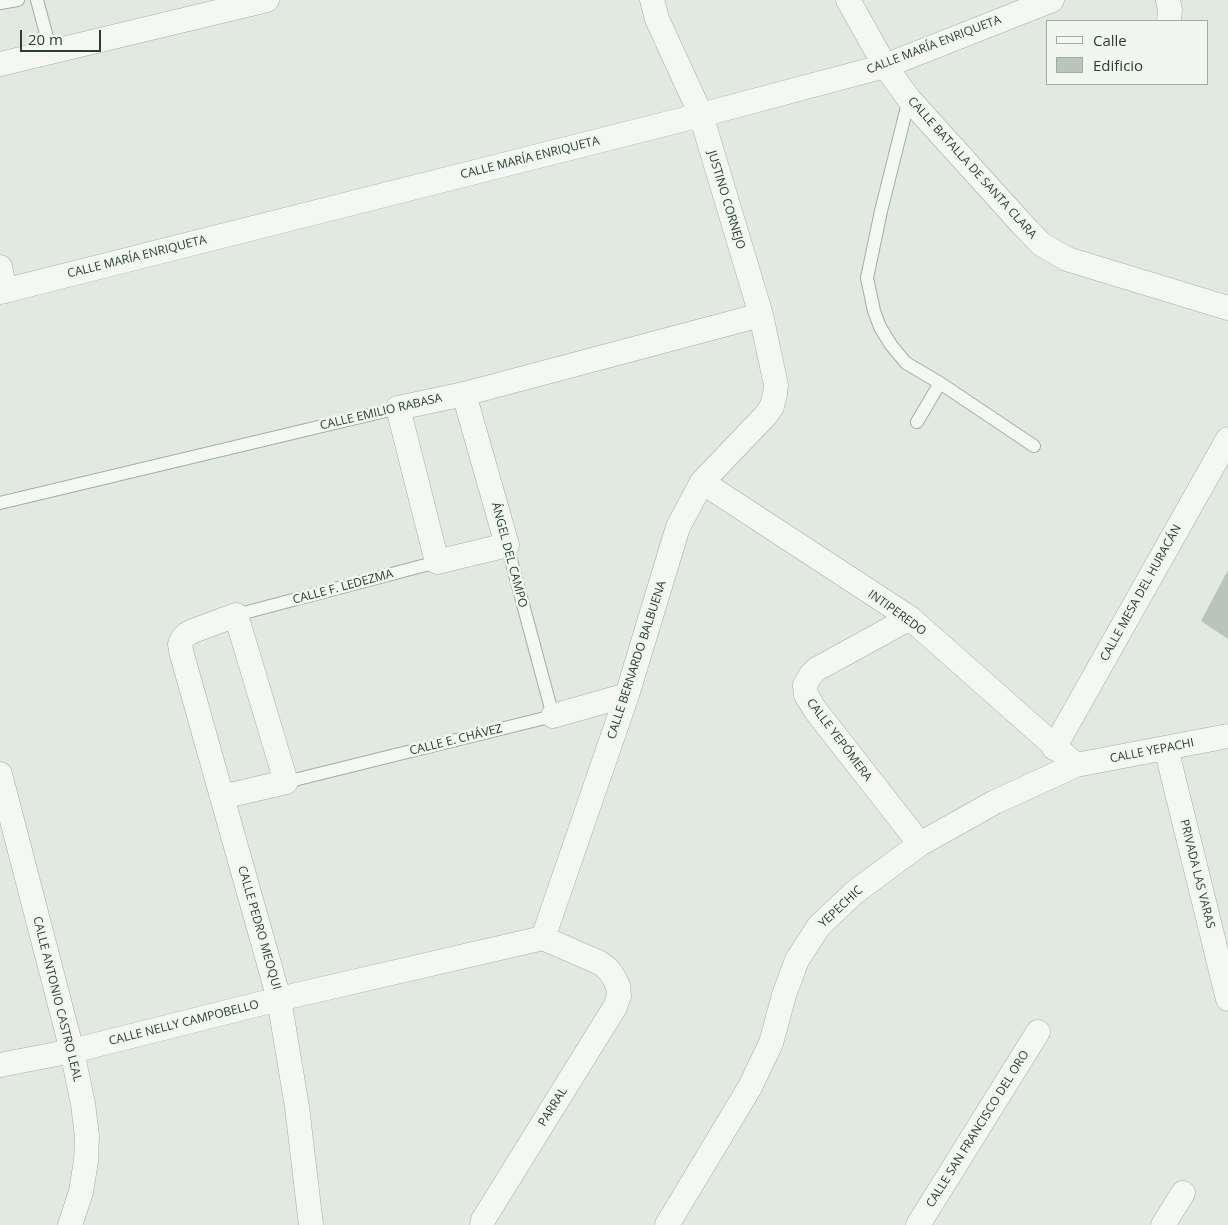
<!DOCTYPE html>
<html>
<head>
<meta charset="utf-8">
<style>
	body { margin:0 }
	#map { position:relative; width:1228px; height:1225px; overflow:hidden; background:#e1e9e1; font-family:"Open Sans",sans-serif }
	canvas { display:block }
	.legend { position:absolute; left:1046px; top:20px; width:162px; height:65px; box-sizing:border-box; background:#f1f6f1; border:1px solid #a2ada2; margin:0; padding:6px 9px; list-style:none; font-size:15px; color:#2b3f2b }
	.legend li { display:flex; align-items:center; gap:10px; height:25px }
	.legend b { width:25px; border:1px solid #a2ada2 }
	.scale { position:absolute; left:20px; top:30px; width:81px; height:22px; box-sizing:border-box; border:2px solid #2b3f2b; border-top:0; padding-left:6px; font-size:15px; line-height:18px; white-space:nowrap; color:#2b3f2b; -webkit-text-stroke:4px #f1f6f1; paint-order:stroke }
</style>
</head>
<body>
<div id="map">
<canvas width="1228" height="1225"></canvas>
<ul class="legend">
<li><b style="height:6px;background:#f4f7f4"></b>Calle</li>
<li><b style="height:14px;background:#b9c5b9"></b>Edificio</li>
</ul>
<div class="scale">20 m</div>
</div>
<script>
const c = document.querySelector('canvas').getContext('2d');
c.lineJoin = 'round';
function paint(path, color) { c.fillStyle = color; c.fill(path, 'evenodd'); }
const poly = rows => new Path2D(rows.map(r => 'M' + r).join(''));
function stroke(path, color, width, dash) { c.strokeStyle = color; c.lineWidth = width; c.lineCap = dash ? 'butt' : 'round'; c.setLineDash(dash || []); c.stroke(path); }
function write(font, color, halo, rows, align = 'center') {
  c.font = font + ' "Open Sans",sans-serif'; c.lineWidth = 5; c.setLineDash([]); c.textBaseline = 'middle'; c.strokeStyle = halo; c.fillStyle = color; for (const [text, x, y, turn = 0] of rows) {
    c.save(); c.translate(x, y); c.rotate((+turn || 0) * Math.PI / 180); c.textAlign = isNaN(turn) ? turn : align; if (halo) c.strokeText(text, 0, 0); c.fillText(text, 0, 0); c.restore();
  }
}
paint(poly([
	[1228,570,1228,639,1201,621]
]), '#b9c5b9');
const service = poly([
	[37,0,51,52],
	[0,3,18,0],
	[909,99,881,211,867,278,874,311,880,327,891,345,906,363,940,383,1034,446],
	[917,422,940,383],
	[0,503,398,408],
	[236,615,437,562],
	[286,782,553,716,507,545]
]);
const minor = poly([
	[848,0,885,66,909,99,1021,223,1041,244,1067,259,1228,308],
	[1168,0,1170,10,1169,21],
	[0,64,267,0],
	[0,267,5,291],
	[0,292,701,115,885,66,1052,0],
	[464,394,507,545,437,562,398,408,464,394,761,315],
	[702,482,910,618,1076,765],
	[910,618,817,669,810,676,805,685,806,695,816,711,920,844],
	[553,716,627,695],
	[1054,748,1228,439],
	[1166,748,1228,999],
	[0,774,72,1051,83,1104,87,1136,86,1161,81,1192,70,1225],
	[222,797,286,782,236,615,193,631,187,634,183,638,180,644,181,651,222,797,279,999,297,1107,311,1225],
	[543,938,627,695,678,527,702,482,766,415,772,406,775,394,776,385,761,315,701,115,657,19,652,0],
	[0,1065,72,1051,279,999,543,938],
	[482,1225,483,1220,615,1007,619,996,618,986,613,976,608,969,600,963,543,938],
	[667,1225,750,1087,771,1043,784,995,797,960,819,926,855,892,920,844,995,802,1076,765,1228,736],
	[918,1225,1038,1032],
	[1163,1225,1183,1193]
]);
stroke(service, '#a3afa3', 14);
stroke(minor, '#a3afa3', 25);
stroke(service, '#f4f7f4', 12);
stroke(minor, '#f4f7f4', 24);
write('12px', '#2b3f2b', '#f1f6f1', [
	["CALLE MARÍA ENRIQUETA",934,45,-21],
	["CALLE MARÍA ENRIQUETA",530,158,-14],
	["CALLE BATALLA DE SANTA CLARA",972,168,48],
	["JUSTINO CORNEJO",726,200,73],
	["CALLE MARÍA ENRIQUETA",137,257,-14],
	["CALLE EMILIO RABASA",381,412,-13],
	["ÁNGEL DEL CAMPO",509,555,75],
	["CALLE F. LEDEZMA",343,587,-15],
	["CALLE MESA DEL HURACÁN",1141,593,-61],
	["INTIPEREDO",897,613,36],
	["CALLE BERNARDO BALBUENA",637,660,-72],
	["CALLE E. CHÁVEZ",456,740,-14],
	["CALLE YEPÓMERA",839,740,53],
	["CALLE YEPACHI",1152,751,-11],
	["PRIVADA LAS VARAS",1197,874,76],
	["YEPECHIC",841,907,-43],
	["CALLE PEDRO MEOQUI",259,928,74],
	["CALLE ANTONIO CASTRO LEAL",57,999,76],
	["CALLE NELLY CAMPOBELLO",184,1023,-14],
	["PARRAL",553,1107,-58],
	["CALLE SAN FRANCISCO DEL ORO",978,1129,-58]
]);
</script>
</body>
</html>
